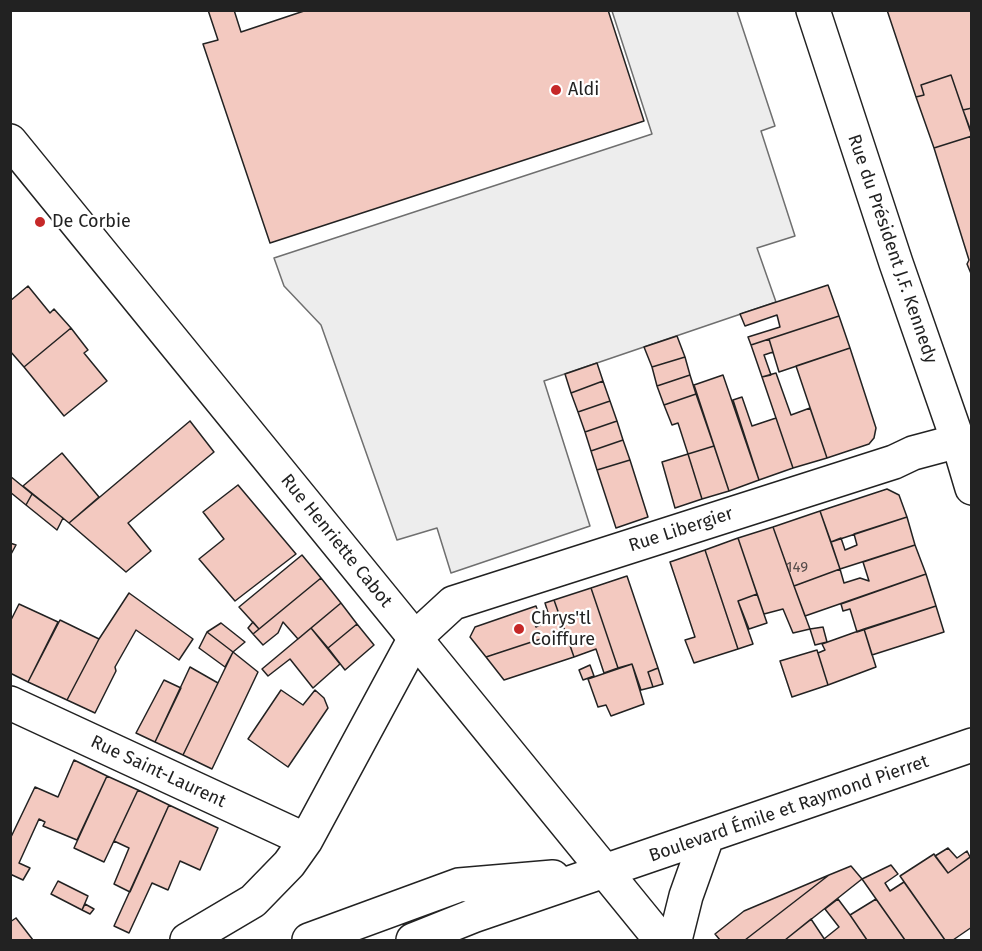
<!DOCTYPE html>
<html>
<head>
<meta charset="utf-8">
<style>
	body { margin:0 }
	#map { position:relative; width:982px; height:951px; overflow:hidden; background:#fff; font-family:"Fira Sans",sans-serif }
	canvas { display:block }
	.frame { position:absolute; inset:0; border:12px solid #222; pointer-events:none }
</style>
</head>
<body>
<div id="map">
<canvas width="982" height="951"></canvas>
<div class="frame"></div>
</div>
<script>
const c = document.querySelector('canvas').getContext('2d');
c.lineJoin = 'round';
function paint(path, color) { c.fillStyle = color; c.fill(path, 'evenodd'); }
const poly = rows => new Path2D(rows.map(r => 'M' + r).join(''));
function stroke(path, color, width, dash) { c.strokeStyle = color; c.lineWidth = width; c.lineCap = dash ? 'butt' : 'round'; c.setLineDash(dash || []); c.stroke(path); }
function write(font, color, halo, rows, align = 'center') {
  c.font = font + ' "Fira Sans",sans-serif'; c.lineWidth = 4.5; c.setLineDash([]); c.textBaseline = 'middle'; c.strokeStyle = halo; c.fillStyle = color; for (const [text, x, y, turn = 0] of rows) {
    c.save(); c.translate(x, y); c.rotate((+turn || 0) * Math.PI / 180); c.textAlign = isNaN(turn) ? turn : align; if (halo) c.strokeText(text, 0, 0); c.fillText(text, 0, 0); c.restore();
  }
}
const parking = poly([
	[612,11,737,11,775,126,761,131,795,236,757,248,776,302,544,381,590,526,451,573,437,528,397,540,321,325,284,286,274,258,652,134,612,11]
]);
paint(parking, '#ededed');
stroke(parking, '#6f6f6f', 1.5);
const building = poly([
	[208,10,234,10,241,32,307,10,608,10,644,121,270,243,203,44,218,40,208,10],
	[887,10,972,10,972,108,963,110,951,75,921,85,924,95,916,97,887,10],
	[951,75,972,136,934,148,916,97,924,95,921,85,951,75],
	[972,108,972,134,963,110,972,108],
	[972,136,972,276,967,264,969,260,934,148,972,136],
	[828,285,839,316,751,345,748,337,780,327,777,315,745,326,740,314,828,285],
	[28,286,50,313,54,309,71,328,24,367,10,351,10,301,28,286],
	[839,316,850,348,779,372,769,339,839,316],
	[71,328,88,350,84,353,107,381,64,416,24,367,71,328],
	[677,336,685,357,652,367,644,347,677,336],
	[769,339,773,352,764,355,771,375,762,377,751,345,769,339],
	[850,348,876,428,874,438,869,444,827,458,796,366,850,348],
	[685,357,690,375,657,386,652,367,685,357],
	[597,363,603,381,571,393,565,374,597,363],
	[776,373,791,415,810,408,827,458,793,468,762,377,776,373],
	[690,375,696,394,664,405,657,386,690,375],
	[723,375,759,480,729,491,694,385,723,375],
	[603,381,610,401,578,412,571,393,603,381],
	[696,394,714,446,688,454,678,423,672,425,664,405,696,394],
	[742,397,752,426,776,418,793,468,759,480,733,400,742,397],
	[610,401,617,421,585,432,578,412,610,401],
	[190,421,214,452,128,523,151,551,126,572,69,523,190,421],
	[617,421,623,440,591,451,585,432,617,421],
	[623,440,630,460,597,470,591,451,623,440],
	[714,446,729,491,702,499,688,454,714,446],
	[62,453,99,497,69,523,23,486,62,453],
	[688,454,702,499,675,508,662,462,688,454],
	[630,460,648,517,616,528,597,470,630,460],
	[10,476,32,494,26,505,10,492,10,476],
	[238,485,296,554,235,601,199,559,224,539,203,512,238,485],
	[887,489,899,495,907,517,831,542,820,511,887,489],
	[32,494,63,518,57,530,26,505,32,494],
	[820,511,840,569,794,586,773,527,820,511],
	[907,517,915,545,840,569,831,542,841,538,845,550,857,545,854,534,907,517],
	[773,527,794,586,810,629,793,633,783,609,764,614,738,538,773,527],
	[738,538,757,594,738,601,753,644,738,649,705,550,738,538],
	[10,543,16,545,10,556,10,543],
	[915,545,926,574,805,616,794,586,840,569,844,583,860,578,869,581,863,562,915,545],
	[705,550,738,649,694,663,685,640,695,637,670,562,705,550],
	[302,555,321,578,259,629,239,607,302,555],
	[926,574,936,606,857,632,850,609,843,611,841,604,926,574],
	[627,576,658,668,648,672,653,687,641,690,632,664,618,668,591,588,627,576],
	[321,578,341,603,298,639,283,622,278,633,263,645,253,634,321,578],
	[591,588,618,668,604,673,596,649,574,657,554,600,591,588],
	[129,593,193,639,179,660,136,630,115,667,116,671,95,713,67,700,99,639,129,593],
	[757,594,767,623,749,629,738,601,757,594],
	[554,600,565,631,486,657,470,637,475,627,536,606,538,612,532,616,536,627,550,619,545,603,554,600],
	[341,603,357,624,328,648,311,628,341,603],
	[19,604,58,622,28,682,10,673,10,622,19,604],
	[936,606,944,632,872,655,864,629,936,606],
	[60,620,99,639,67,700,28,682,60,620],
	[253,622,259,629,253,634,248,628,253,622],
	[221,623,245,642,233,652,207,632,221,623],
	[357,624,374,645,345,670,328,648,357,624],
	[823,627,827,642,815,645,810,629,823,627],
	[311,628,340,664,313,688,290,659,268,676,262,669,311,628],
	[864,629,876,667,828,685,818,653,825,650,822,644,864,629],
	[565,631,574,657,504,680,486,657,565,631],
	[207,632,233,652,225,667,199,648,207,632],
	[817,650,828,685,792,697,780,661,817,650],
	[233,652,258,672,212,769,183,755,233,652],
	[632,664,644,704,611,716,606,705,598,707,588,679,632,664],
	[590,665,594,676,583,680,579,670,590,665],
	[190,667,218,683,183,755,155,742,190,667],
	[658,668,663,684,653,687,648,672,658,668],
	[164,680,181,688,155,742,136,733,164,680],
	[281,690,303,705,315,690,324,698,328,708,288,767,248,739,281,690],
	[74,760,107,776,77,840,43,826,45,822,39,819,19,863,30,868,23,880,10,874,10,839,35,787,58,797,74,760],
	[107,776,138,790,104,862,74,848,107,776],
	[138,790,169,805,130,892,114,884,129,848,114,841,138,790],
	[169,805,218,828,200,870,180,861,168,890,152,883,129,933,114,926,169,805],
	[948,848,957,858,967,851,970,857,948,873,935,856,948,848],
	[934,854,948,873,972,856,972,927,953,940,945,940,900,876,934,854],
	[891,865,898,874,885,883,890,891,904,882,945,940,905,940,862,879,891,865],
	[851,866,862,879,785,940,745,940,829,875,851,866],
	[829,875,745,940,720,940,715,934,744,911,829,875],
	[58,881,88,896,82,910,51,894,58,881],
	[838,899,850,915,867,940,825,940,824,939,839,927,825,909,838,899],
	[876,899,905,940,867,940,850,915,876,899],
	[85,904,94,909,90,914,82,910,85,904],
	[16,918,33,940,10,940,10,922,16,918],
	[811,919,825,940,785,940,811,919]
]);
paint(building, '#f3c9c0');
stroke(building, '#222', 1.5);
const minor = poly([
	[10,703,306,840],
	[187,940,253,901,289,864,306,840,415,638,453,603,894,462,913,453,958,441]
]);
const tertiary = poly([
	[10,141,661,940]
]);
const primary = poly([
	[813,10,896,263,958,441,972,488],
	[309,940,459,885,553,877],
	[413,940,473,916,972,745],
	[675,940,686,896,707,837]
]);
stroke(minor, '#222', 36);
stroke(tertiary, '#222', 36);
stroke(primary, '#222', 36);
stroke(minor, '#fff', 33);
stroke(tertiary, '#fff', 33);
stroke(primary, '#fff', 33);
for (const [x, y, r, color] of [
	[556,90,6,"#c62828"],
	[40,222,6,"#c62828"],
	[519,629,6,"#c62828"]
]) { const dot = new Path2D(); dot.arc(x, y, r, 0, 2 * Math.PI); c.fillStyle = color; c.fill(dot); stroke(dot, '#fff', 2); }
write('15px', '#564c4a', null, [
	["149",797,568]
]);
write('18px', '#222', '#fff', [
	["Aldi",568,90],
	["De Corbie",52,222],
	["Chrys'tl",531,619],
	["Coiffure",531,640]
], 'left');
write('18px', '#222', '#fff', [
	["Rue du Président J.F. Kennedy",892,249,71],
	["Rue Libergier",681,530,-18],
	["Rue Henriette Cabot",336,541,51],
	["Rue Saint-Laurent",158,772,25],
	["Boulevard Émile et Raymond Pierret",789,809,-19]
]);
</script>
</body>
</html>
